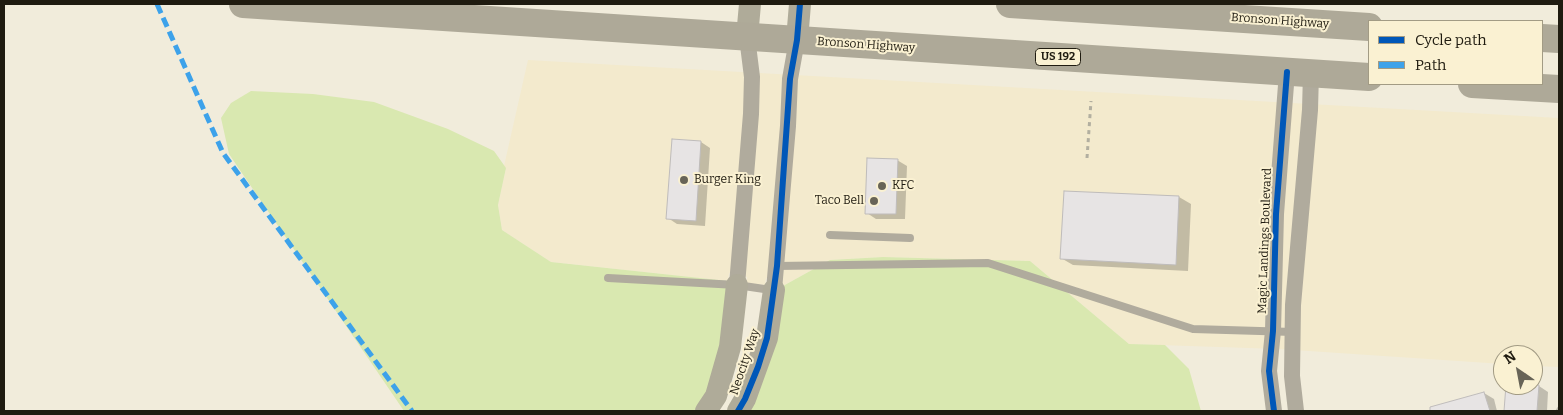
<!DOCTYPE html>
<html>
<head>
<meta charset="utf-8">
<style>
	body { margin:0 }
	#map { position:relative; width:1563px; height:415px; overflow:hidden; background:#f1ecdb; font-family:Bitter,serif }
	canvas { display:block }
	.frame { position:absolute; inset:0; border:5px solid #1f1b10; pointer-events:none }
	.legend { position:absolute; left:1368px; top:20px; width:175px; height:65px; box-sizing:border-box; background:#faf1d2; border:1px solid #a29b84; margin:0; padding:6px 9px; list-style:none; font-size:15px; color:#1f1b10 }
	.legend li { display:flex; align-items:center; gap:10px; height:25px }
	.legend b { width:25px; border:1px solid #a29b84 }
	.north { position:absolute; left:1493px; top:345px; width:50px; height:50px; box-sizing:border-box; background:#faf1d2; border:1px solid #a29b84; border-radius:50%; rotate:327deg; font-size:14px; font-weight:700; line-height:20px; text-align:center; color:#1f1b10 }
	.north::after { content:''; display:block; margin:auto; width:18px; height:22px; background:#686457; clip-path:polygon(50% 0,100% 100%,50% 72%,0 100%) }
</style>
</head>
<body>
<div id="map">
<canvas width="1563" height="415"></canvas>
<div class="frame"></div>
<ul class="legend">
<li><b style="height:6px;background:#0057b8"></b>Cycle path</li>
<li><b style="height:6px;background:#3da2ea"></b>Path</li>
</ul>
<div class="north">N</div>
</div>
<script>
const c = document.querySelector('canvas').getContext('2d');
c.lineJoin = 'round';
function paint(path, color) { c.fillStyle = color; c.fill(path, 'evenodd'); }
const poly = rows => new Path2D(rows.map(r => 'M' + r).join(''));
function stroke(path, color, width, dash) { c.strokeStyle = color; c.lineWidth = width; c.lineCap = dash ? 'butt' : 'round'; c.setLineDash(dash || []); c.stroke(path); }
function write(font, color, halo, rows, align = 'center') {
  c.font = font + ' Bitter,serif'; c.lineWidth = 4; c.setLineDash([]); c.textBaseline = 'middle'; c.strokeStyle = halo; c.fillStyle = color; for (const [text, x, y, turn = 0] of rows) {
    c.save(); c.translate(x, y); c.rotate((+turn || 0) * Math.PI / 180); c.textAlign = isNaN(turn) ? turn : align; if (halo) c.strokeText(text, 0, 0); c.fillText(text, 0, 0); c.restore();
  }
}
paint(poly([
	[528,60,1559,118,1559,367,1533,366,1533,355,1503,355,1503,364,1279,349,1129,344,1030,261,883,257,830,260,783,286,783,283,766,278,765,285,746,283,747,277,729,273,728,281,551,262,502,230,498,205,506,168,504,166]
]), '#f3eacd');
paint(poly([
	[251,91,313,94,374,102,448,129,494,151,506,168,498,205,502,230,551,262,728,281,721,344,708,391,695,411,404,411,229,154,221,118,231,103],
	[883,257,1030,261,1129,344,1165,345,1189,369,1201,411,749,411,783,286,830,260]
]), '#d9e8b0');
paint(poly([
	[701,142,710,148,705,226,677,224,668,218],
	[897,160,907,166,905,219,876,219,867,213],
	[1065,192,1179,197,1191,204,1188,271,1073,265,1061,258],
	[1507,385,1539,386,1548,392,1547,411,1505,411],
	[1484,393,1494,399,1497,411,1457,411,1454,402],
	[1559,405,1559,411,1555,411]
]), '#0003');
const building = poly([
	[672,139,701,141,696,221,666,219,672,139],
	[867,158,898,159,896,214,865,214,867,158],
	[1064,191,1179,196,1176,265,1060,259,1064,191],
	[1506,385,1539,385,1537,411,1504,411,1506,385],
	[1484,392,1490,411,1430,411,1430,407,1484,392]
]);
paint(building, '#e7e4e4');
stroke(building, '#bfbcbb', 1);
stroke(poly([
	[1087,158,1091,101]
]), '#b2afa0', 3, [4, 4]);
stroke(poly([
	[830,235,910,238],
	[777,266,988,263,1193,329,1293,332],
	[608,278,737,285,771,290]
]), '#b0ab9d', 8);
stroke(poly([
	[737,285,751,114,752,77,747,37],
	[774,290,788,126,790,79,797,40],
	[1274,411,1269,371,1273,331,1276,214,1287,72],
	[1296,411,1292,376,1293,305,1310,110,1311,73]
]), '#b0ab9d', 16);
stroke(poly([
	[747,37,750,4],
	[797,40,800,4],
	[706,411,716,396,730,347,737,285],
	[738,411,745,399,767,338,774,290]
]), '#afab99', 22);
stroke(poly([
	[243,4,1369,77],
	[1010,4,1369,27],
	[1542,38,1559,39],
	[1472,84,1559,89]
]), '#aea998', 28);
stroke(poly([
	[157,4,223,153,412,411]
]), '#3da2ea', 5, [10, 5]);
stroke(poly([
	[738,411,745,399,758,367,767,338,770,317,777,266,790,79,797,40,800,4],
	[1274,411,1269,371,1273,331,1276,214,1287,72]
]), '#0057b8', 6);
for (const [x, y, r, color] of [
	[684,180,5,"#686457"],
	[882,186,5,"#686457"],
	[874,201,5,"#686457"]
]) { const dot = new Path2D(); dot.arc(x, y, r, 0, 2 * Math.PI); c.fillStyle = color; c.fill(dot); stroke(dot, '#faf1d2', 2); }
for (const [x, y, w] of [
	[1058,57,45]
]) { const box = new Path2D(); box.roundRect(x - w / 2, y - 8.5, w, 17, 4); c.fillStyle = '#faf1d2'; c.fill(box); stroke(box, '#1f1b10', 1); }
write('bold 11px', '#1f1b10', null, [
	["US 192",1058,57]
]);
write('12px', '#1f1b10', '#faf1d2', [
	["Bronson Highway",1280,21,4],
	["Bronson Highway",866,45,4],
	["Magic Landings Boulevard",1265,241,-88],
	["Neocity Way",745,362,-71]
]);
write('12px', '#1f1b10', '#faf1d2', [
	["Burger King",694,180],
	["KFC",892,186],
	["Taco Bell",864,201,"right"]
], 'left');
</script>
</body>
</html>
